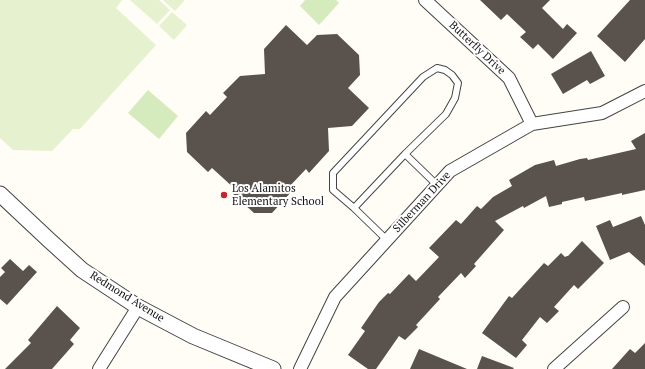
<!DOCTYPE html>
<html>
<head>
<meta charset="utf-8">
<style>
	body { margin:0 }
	canvas { display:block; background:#fffdf5 }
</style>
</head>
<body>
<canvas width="645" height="369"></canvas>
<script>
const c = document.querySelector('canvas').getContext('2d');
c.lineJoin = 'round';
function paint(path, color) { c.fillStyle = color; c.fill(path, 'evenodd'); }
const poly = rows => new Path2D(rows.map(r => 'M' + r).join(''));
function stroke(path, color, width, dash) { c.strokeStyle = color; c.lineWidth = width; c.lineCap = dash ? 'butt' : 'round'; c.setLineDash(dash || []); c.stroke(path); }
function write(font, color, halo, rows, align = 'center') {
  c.font = font + ' "PT Serif",serif'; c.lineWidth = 4; c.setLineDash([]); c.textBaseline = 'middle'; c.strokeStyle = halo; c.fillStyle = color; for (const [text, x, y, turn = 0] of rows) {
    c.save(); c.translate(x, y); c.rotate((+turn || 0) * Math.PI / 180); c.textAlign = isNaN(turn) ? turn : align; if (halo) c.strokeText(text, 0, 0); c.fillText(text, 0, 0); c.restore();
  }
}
paint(poly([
	[305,0,336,0,339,3,319,25,300,6],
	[148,90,178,116,159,139,128,113]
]), '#d5ebbd');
paint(poly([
	[0,0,122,0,116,8,156,45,80,129,73,129,52,151,13,150,0,138],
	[130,0,159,0,170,10,157,24],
	[163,0,185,0,175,11],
	[172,12,187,25,174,40,159,26]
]), '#e6f2cf');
paint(poly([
	[480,0,550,0,542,8,563,29,567,24,577,33,553,59,538,44,533,49,520,37,526,32,507,14,501,20],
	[630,0,645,0,645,39,625,62,597,36],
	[286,25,307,45,317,35,337,34,359,55,360,75,348,88,369,108,352,126,328,128,329,151,309,173,306,169,288,188,292,191,272,213,254,213,232,193,235,189,212,168,208,172,187,152,186,133,206,111,210,115,227,97,223,93,240,76,265,74,264,49],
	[591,51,605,76,590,84,587,80,563,94,551,74],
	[645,133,645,190,622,195,622,193,585,201,584,197,562,202,562,204,549,207,546,196,524,208,523,206,495,221,504,230,474,264,476,266,465,278,461,273,438,297,440,299,416,325,418,327,405,340,399,336,376,369,368,369,348,355,365,331,361,328,379,302,388,293,390,294,409,274,416,281,439,257,429,248,456,220,461,224,477,206,481,209,493,197,512,186,509,180,535,165,554,160,556,166,580,159,587,158,588,160,636,149,631,141],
	[641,216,645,225,645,266,629,252,610,260,596,226,610,220,613,227],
	[582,241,604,263,578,289,574,285,554,307,559,311,547,323,540,317,522,340,527,345,516,358,482,333,509,296,512,298,544,263,548,266,561,253,565,257,567,256,568,256],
	[10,259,23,271,29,265,37,272,7,305,0,299,0,277,5,272,1,268],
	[57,306,80,328,70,340,74,344,52,369,5,369,31,343,28,340],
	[645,343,645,369,612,369,630,349,635,353],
	[419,349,467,369,410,369],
	[482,356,514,368,513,369,477,369]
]), '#5a524d');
const service = poly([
	[354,208,333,190,333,173,423,77,437,68,445,70,452,75,458,83,455,98,446,114,405,154],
	[387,240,354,208,405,154,437,185]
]);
const minor = poly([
	[425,0,509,78,532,124],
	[99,369,138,307],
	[300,369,335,297,450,171,532,124,602,113,645,91],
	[554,369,623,307]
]);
const tertiary = poly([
	[0,194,49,240,82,270,138,307,193,336,273,369]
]);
stroke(service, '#444', 8);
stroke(minor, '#444', 14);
stroke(tertiary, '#444', 17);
stroke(service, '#fff', 6);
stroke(minor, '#fff', 12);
stroke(tertiary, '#fff', 15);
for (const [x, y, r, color] of [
	[224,195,4,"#c4262e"]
]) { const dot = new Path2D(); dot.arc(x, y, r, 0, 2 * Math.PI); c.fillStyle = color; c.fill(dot); stroke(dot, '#fff', 1.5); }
write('11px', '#111', '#fff', [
	["Butterfly Drive",477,48,43],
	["Silberman Drive",422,202,-47],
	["Redmond Avenue",127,297,32]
]);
write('11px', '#111', '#fff', [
	["Los Alamitos",232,189],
	["Elementary School",232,202]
], 'left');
</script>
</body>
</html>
